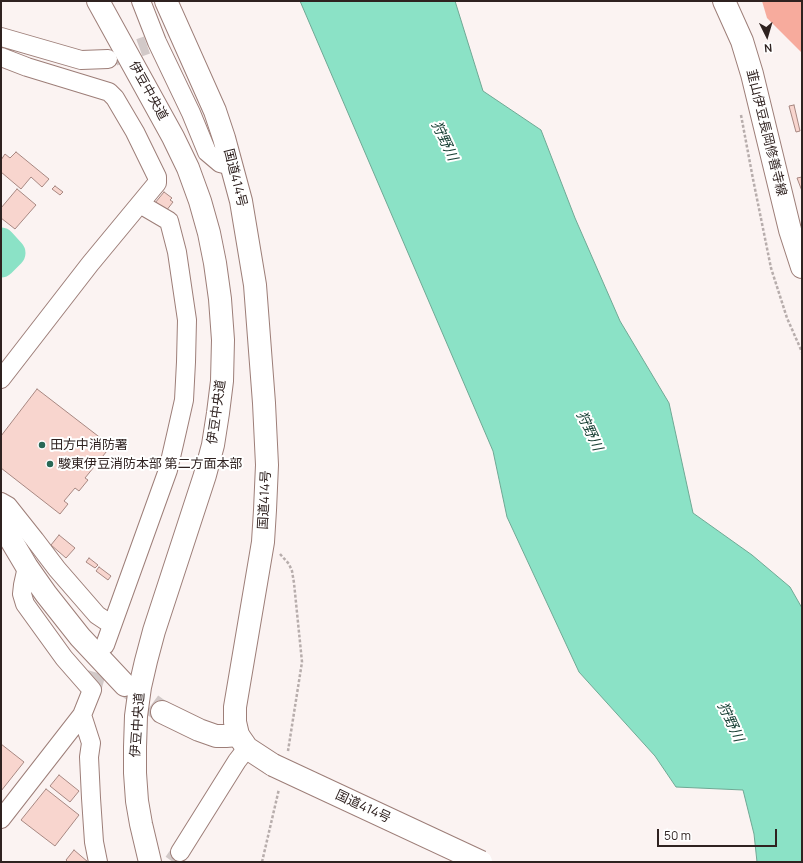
<!DOCTYPE html>
<html>
<head>
<meta charset="utf-8">
<style>
	body { margin:0 }
	#map { position:relative; width:803px; height:863px; overflow:hidden; background:#fbf3f2; font-family:Manrope,sans-serif }
	canvas { display:block }
	.frame { position:absolute; inset:0; border:2px solid #2f2220; pointer-events:none }
	.north { position:absolute; left:747px; top:16px; width:40px; height:40px; -webkit-text-stroke:3px #fff; paint-order:stroke; rotate:175deg; font-size:11px; font-weight:700; line-height:16px; text-align:center; color:#2f2220 }
	.north::after { content:''; display:block; margin:auto; width:14px; height:18px; background:#2f2220; clip-path:polygon(50% 0,100% 100%,50% 72%,0 100%) }
	.scale { position:absolute; left:657px; top:829px; width:120px; height:18px; box-sizing:border-box; border:2px solid #2f2220; border-top:0; padding-left:5px; font-size:12px; line-height:14px; white-space:nowrap; color:#2f2220; -webkit-text-stroke:3px #fff; paint-order:stroke }
</style>
</head>
<body>
<div id="map">
<canvas width="803" height="863"></canvas>
<div class="frame"></div>
<div class="north">N</div>
<div class="scale">50 m</div>
</div>
<script>
const c = document.querySelector('canvas').getContext('2d');
c.lineJoin = 'round';
function paint(path, color) { c.fillStyle = color; c.fill(path, 'evenodd'); }
const poly = rows => new Path2D(rows.map(r => 'M' + r).join(''));
function stroke(path, color, width, dash) { c.strokeStyle = color; c.lineWidth = width; c.lineCap = dash ? 'butt' : 'round'; c.setLineDash(dash || []); c.stroke(path); }
function write(font, color, halo, rows, align = 'center') {
  c.font = font + ' Manrope,"Noto Sans JP",sans-serif'; c.lineWidth = 4; c.setLineDash([]); c.textBaseline = 'middle'; c.strokeStyle = halo; c.fillStyle = color; for (const [text, x, y, turn = 0] of rows) {
    c.save(); c.translate(x, y); c.rotate((+turn || 0) * Math.PI / 180); c.textAlign = isNaN(turn) ? turn : align; if (halo) c.strokeText(text, 0, 0); c.fillText(text, 0, 0); c.restore();
  }
}
paint(poly([
	[762,1,802,1,802,53,767,18]
]), '#f7ab9d');
const water = poly([
	[300,1,455,1,483,91,541,130,575,218,620,321,669,403,693,513,752,555,790,587,802,608,802,862,757,862,754,834,743,790,676,787,655,756,579,672,507,517,493,451,300,1]
]);
paint(water, '#8be2c6');
stroke(water, '#6fa894', 1);
stroke(poly([
	[1,242,11,253,1,263]
]), '#8be2c6', 29);
const building = poly([
	[794,105,800,131,796,132,789,106,794,105],
	[16,152,49,179,42,187,31,177,21,189,1,172,1,160,5,154,10,158,16,152],
	[802,177,802,191,797,178,802,177],
	[55,186,63,192,60,195,52,189,55,186],
	[17,189,36,205,15,229,1,218,1,208,17,189],
	[164,192,172,198,170,200,173,202,166,211,155,203,164,192],
	[37,389,111,446,85,478,88,480,79,491,75,488,64,501,68,504,60,514,1,468,1,436,37,389],
	[59,535,75,548,66,558,51,545,59,535],
	[89,558,98,565,95,568,86,562,89,558],
	[99,567,111,576,108,580,96,571,99,567],
	[1,744,24,762,1,791,1,744],
	[59,775,79,791,70,802,50,786,59,775],
	[46,789,79,815,55,846,21,820,46,789],
	[74,850,88,862,68,862,66,860,74,850]
]);
paint(building, '#f8d5ce');
stroke(building, '#a78781', 1);
stroke(poly([
	[114,57,147,45],
	[92,690,104,648],
	[173,862,180,852]
]), '#d2c9c8', 18, [18, 9]);
stroke(poly([
	[125,685,162,712]
]), '#d2c9c8', 22, [22, 11]);
const minor = poly([
	[141,1,157,42,191,113,207,152,220,163,232,166],
	[1,37,81,60,108,59],
	[1,57,27,67,109,92,115,98,135,132,157,177,157,183,90,264,1,379],
	[1,502,8,506,35,540,57,569,97,615,112,625],
	[105,645,168,470,177,431,184,400,186,362,187,320,177,252,169,221,140,204],
	[82,715,91,743,89,757,91,798,94,842,98,862],
	[1,819,82,715,92,690,64,658,25,604,22,594,23,585,27,567],
	[180,852,237,761,247,748]
]);
const tertiary = poly([
	[1,523,27,567,46,594,80,637,125,685],
	[162,712,199,730,216,736,226,736,238,735]
]);
const secondary = poly([
	[724,1,742,41,752,74,790,230,802,267]
]);
const trunk = poly([
	[166,1,215,111,224,138,241,201,255,285,264,403,267,465,265,510,263,542,235,707,235,722,238,735,247,748,273,765]
]);
const motorway = poly([
	[98,1,173,137,188,168,200,201,209,233,215,263,220,299,223,340,222,381,218,413,213,445,205,475,154,631,146,661,140,687,136,716,135,747,135,773,137,801,141,824,150,862]
]);
stroke(minor, '#9d7e78', 20);
stroke(tertiary, '#9d7e78', 24);
stroke(secondary, '#9d7e78', 24);
stroke(trunk, '#9d7e78', 24);
stroke(motorway, '#9d7e78', 24);
stroke(poly([
	[741,115,753,179,771,268,787,318,802,352],
	[280,554,289,564,292,571,294,583,302,662,288,751],
	[262,862,279,789]
]), '#b7adac', 2.5, [3, 2]);
stroke(minor, '#fff', 18);
stroke(tertiary, '#fff', 22);
stroke(secondary, '#fff', 22);
stroke(trunk, '#fff', 22);
stroke(motorway, '#fff', 22);
const trunkBridge = poly([
	[273,765,481,862]
]);
stroke(trunkBridge, '#9d7e78', 24, []);
stroke(trunkBridge, '#fff', 22);
for (const [x, y, r, color] of [
	[42,445,4,"#296856"],
	[50,464,4,"#296856"]
]) { const dot = new Path2D(); dot.arc(x, y, r, 0, 2 * Math.PI); c.fillStyle = color; c.fill(dot); stroke(dot, '#fff', 1.5); }
write('13px', '#2f2220', '#fff', [
	["伊豆中央道",148,91,61],
	["韮山伊豆長岡修善寺線",766,133,76],
	["国道414号",235,178,76],
	["伊豆中央道",217,412,-82],
	["国道414号",265,500,-87],
	["伊豆中央道",138,725,-86],
	["国道414号",363,807,25]
]);
write('13px', '#2f2220', '#fff', [
	["田方中消防署",50,445],
	["駿東伊豆消防本部 第二方面本部",58,464]
], 'left');
write('italic 14px', '#1a4136', '#fff', [
	["狩野川",444,141,65],
	["狩野川",589,431,65],
	["狩野川",730,722,65]
]);
</script>
</body>
</html>
